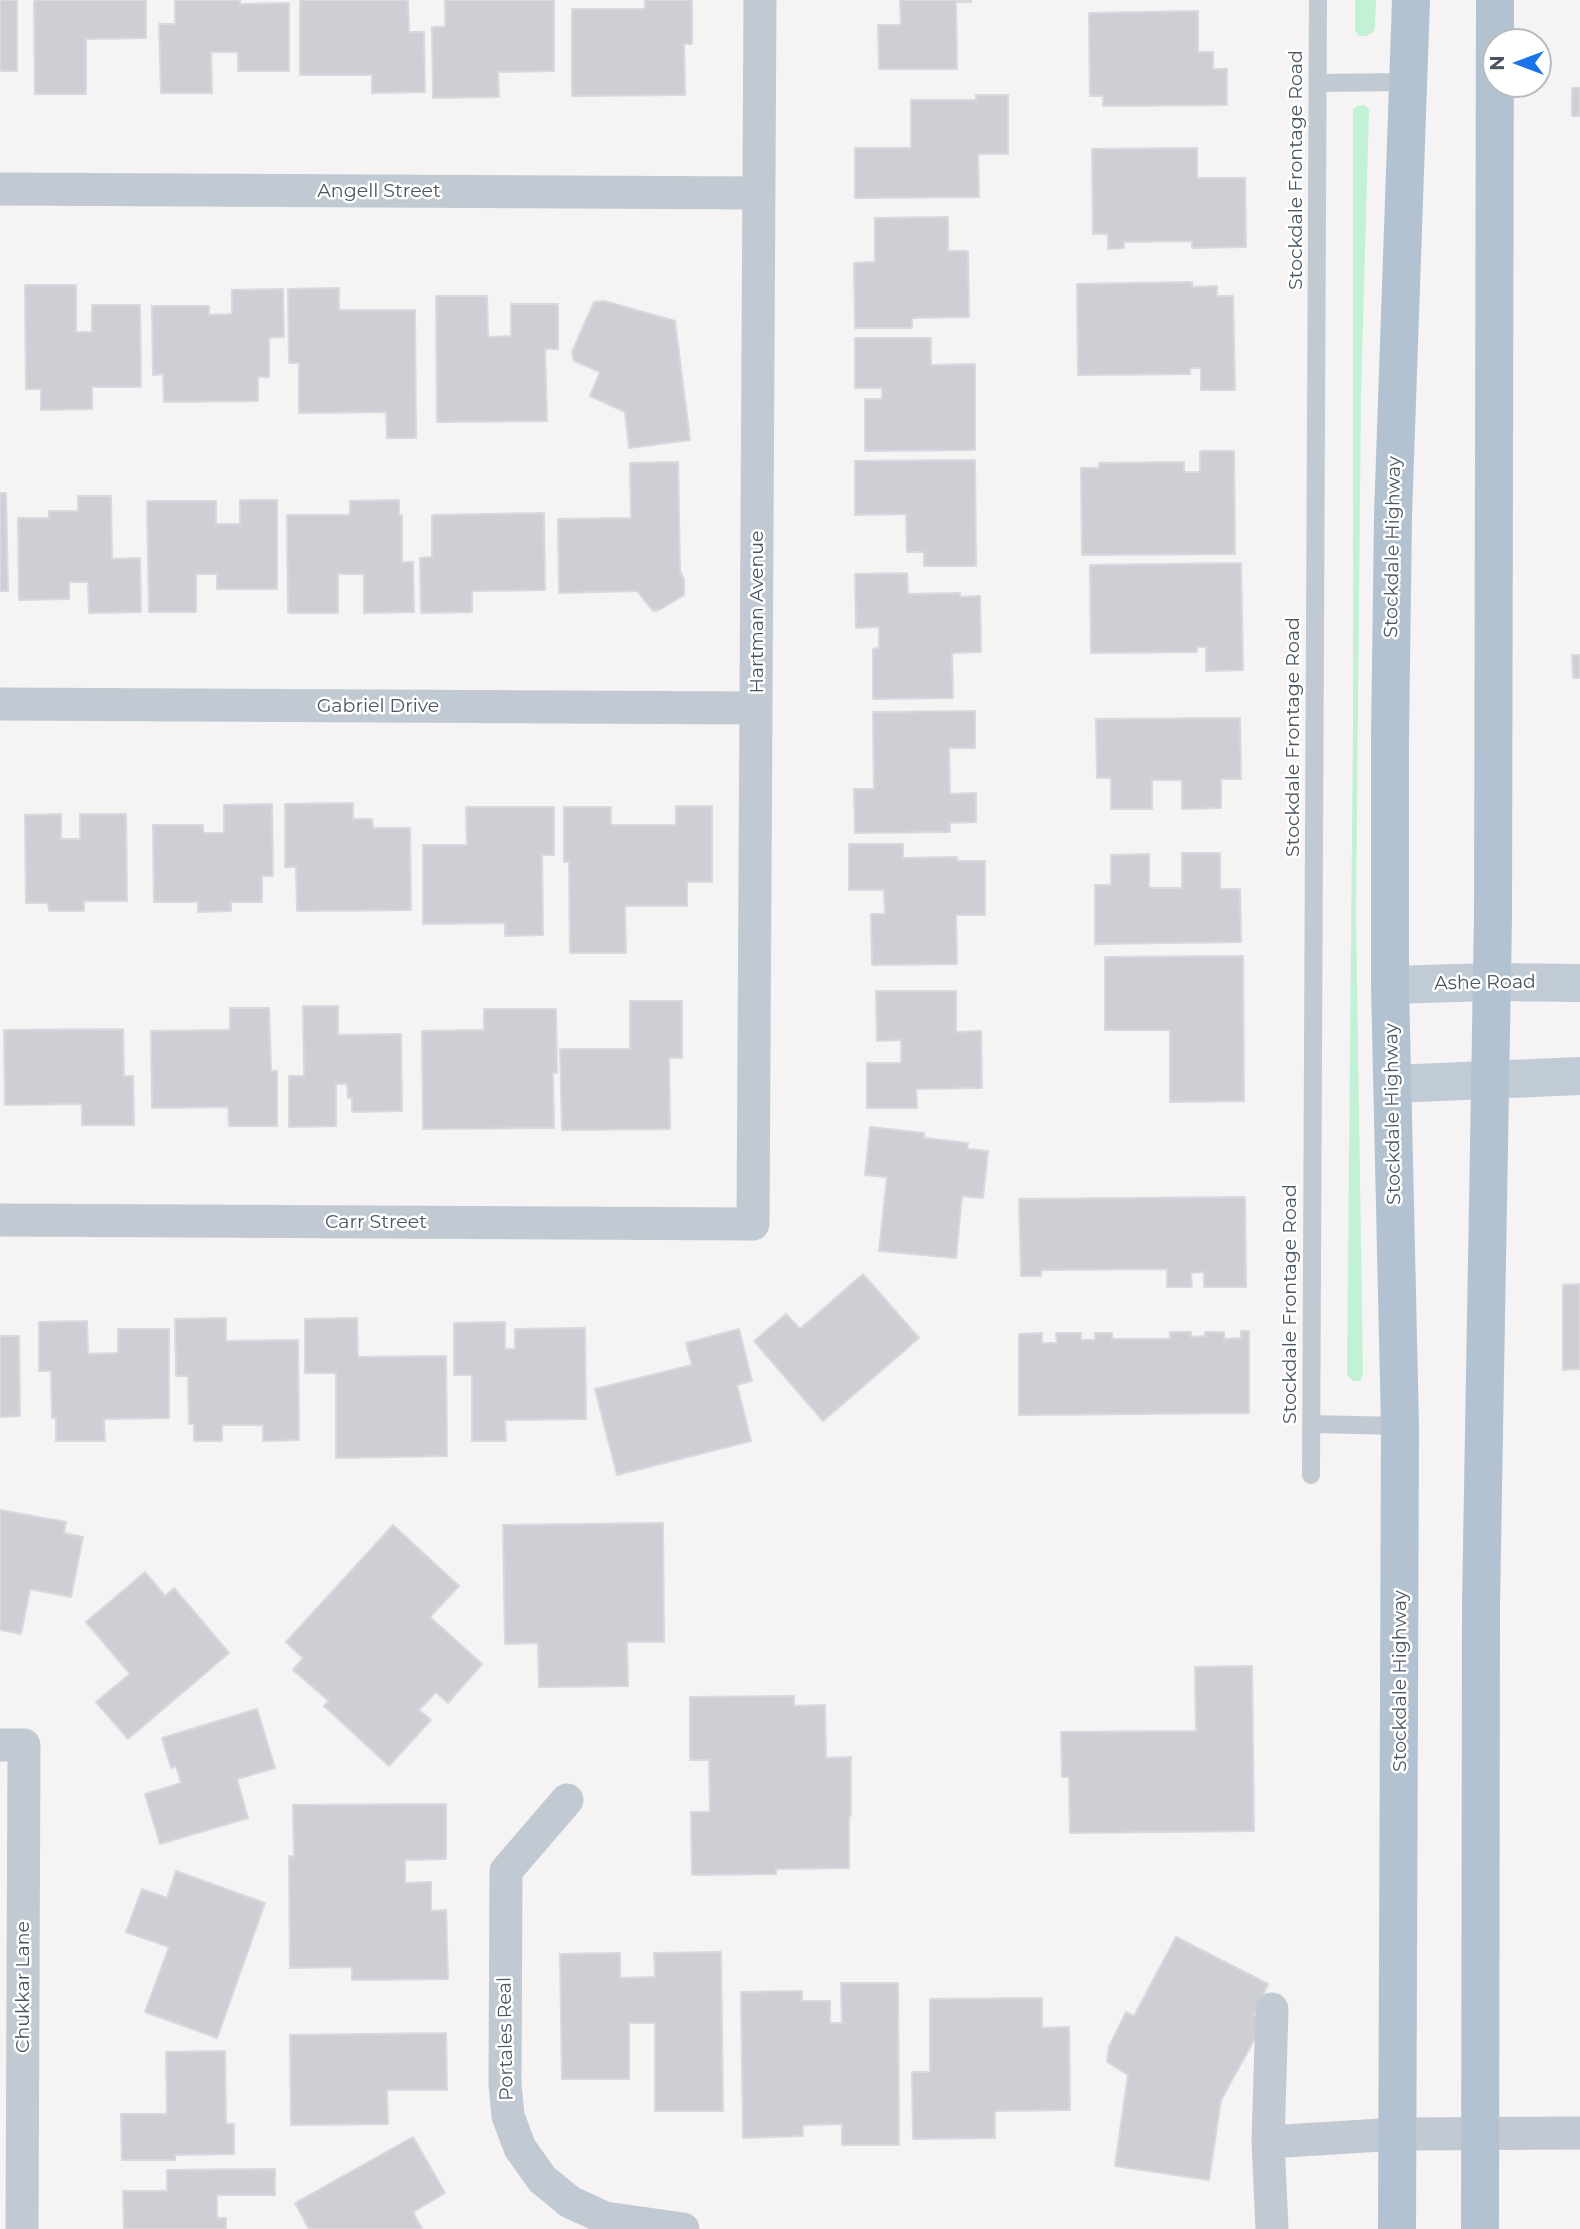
<!DOCTYPE html>
<html>
<head>
<meta charset="utf-8">
<style>
	body { margin:0 }
	#map { position:relative; width:1580px; height:2229px; overflow:hidden; background:#f5f3f3; font-family:Montserrat,sans-serif }
	canvas { display:block }
	.north { position:absolute; left:1482px; top:28px; width:70px; height:70px; box-sizing:border-box; background:#fff; border:2px solid #b7bbc0; border-radius:50%; rotate:270deg; font-size:19px; font-weight:700; line-height:28px; text-align:center; color:#4a5661 }
	.north::after { content:''; display:block; margin:auto; width:24px; height:32px; background:#1a73e8; clip-path:polygon(50% 0,100% 100%,50% 72%,0 100%) }
</style>
</head>
<body>
<div id="map">
<canvas width="1580" height="2229"></canvas>
<div class="north">N</div>
</div>
<script>
const c = document.querySelector('canvas').getContext('2d');
c.lineJoin = 'round';
function paint(path, color) { c.fillStyle = color; c.fill(path, 'evenodd'); }
const poly = rows => new Path2D(rows.map(r => 'M' + r).join(''));
function stroke(path, color, width, dash) { c.strokeStyle = color; c.lineWidth = width; c.lineCap = dash ? 'butt' : 'round'; c.setLineDash(dash || []); c.stroke(path); }
function write(font, color, halo, rows, align = 'center') {
  c.font = font + ' Montserrat,sans-serif'; c.lineWidth = 5; c.setLineDash([]); c.textBaseline = 'middle'; c.strokeStyle = halo; c.fillStyle = color; for (const [text, x, y, turn = 0] of rows) {
    c.save(); c.translate(x, y); c.rotate((+turn || 0) * Math.PI / 180); c.textAlign = isNaN(turn) ? turn : align; if (halo) c.strokeText(text, 0, 0); c.fillText(text, 0, 0); c.restore();
  }
}
paint(poly([
	[1355,0,1376,0,1375,28,1373,32,1366,36,1359,36,1355,30],
	[1365,105,1369,110,1361,394,1356,915,1363,1374,1360,1381,1353,1381,1347,1375,1353,724,1353,109,1357,106]
]), '#c3f1d5');
const building = poly([
	[0,0,17,0,17,71,0,71,0,0],
	[34,0,146,0,146,38,86,39,86,94,35,94,34,0],
	[175,0,240,0,240,4,289,3,289,71,238,71,238,52,211,52,212,93,161,93,159,24,175,24,175,0],
	[300,0,408,0,409,32,424,32,425,92,372,93,372,75,300,75,300,0],
	[445,0,554,0,554,71,498,72,499,97,433,98,432,27,445,27,445,0],
	[645,0,692,0,692,44,684,44,685,95,572,96,572,9,645,9,645,0],
	[900,0,971,0,971,2,956,2,957,69,879,69,878,25,901,25,900,0],
	[1198,11,1198,52,1213,52,1213,69,1227,69,1227,105,1103,106,1103,96,1090,96,1089,13,1198,11],
	[1572,88,1580,88,1580,116,1572,116,1572,88],
	[976,95,1008,95,1008,154,978,154,979,197,855,198,855,148,911,148,911,100,976,100,976,95],
	[1197,148,1197,178,1245,178,1246,247,1192,248,1192,241,1124,242,1124,248,1108,249,1108,234,1093,234,1092,149,1197,148],
	[948,217,948,251,968,251,969,317,912,318,912,328,855,328,854,263,875,262,875,218,948,217],
	[1192,282,1192,287,1217,286,1217,296,1233,296,1235,390,1201,390,1201,368,1190,368,1190,374,1078,375,1077,284,1192,282],
	[25,285,76,285,76,332,92,332,92,305,140,305,141,387,92,387,92,409,41,410,41,389,26,389,25,285],
	[339,288,339,310,415,310,416,438,387,438,386,412,299,413,299,363,289,363,288,289,339,288],
	[283,289,284,337,269,338,269,377,258,377,258,401,164,402,163,374,153,375,152,306,209,306,209,315,232,314,232,290,283,289],
	[436,296,487,296,488,337,511,336,511,304,558,304,558,349,545,349,547,421,437,422,436,296],
	[604,301,675,321,690,440,629,448,625,412,590,396,600,372,574,361,572,352,594,302,604,301],
	[855,338,931,338,931,365,975,364,975,450,865,451,865,399,882,399,882,388,855,388,855,338],
	[1200,451,1234,451,1235,554,1082,555,1081,468,1099,468,1099,463,1184,462,1184,472,1200,472,1200,451],
	[975,460,976,566,924,566,924,552,907,552,906,514,855,515,855,461,975,460],
	[678,462,680,571,684,579,684,595,659,610,653,611,637,591,559,593,558,519,631,518,630,463,678,462],
	[0,493,6,493,8,591,0,591,0,493],
	[78,496,111,496,112,559,140,558,141,612,89,613,88,582,69,582,69,599,19,600,18,518,49,518,49,511,78,511,78,496],
	[240,500,277,500,277,589,217,589,217,574,196,574,196,612,149,612,147,501,216,501,216,524,240,524,240,500],
	[399,500,399,515,402,515,402,562,413,562,414,612,364,613,364,574,338,574,338,613,288,613,287,515,350,515,350,501,399,500],
	[544,513,545,590,472,591,472,612,421,613,420,558,432,557,432,515,544,513],
	[1241,563,1243,670,1206,671,1206,647,1197,647,1197,652,1091,653,1090,565,1241,563],
	[907,573,908,594,960,593,960,597,980,596,981,652,952,653,953,698,873,699,873,649,879,648,879,627,856,628,855,574,907,573],
	[1572,655,1580,655,1580,678,1573,678,1572,655],
	[975,711,975,748,949,748,950,794,976,793,976,822,950,823,950,832,855,833,854,789,874,789,873,712,975,711],
	[1240,718,1241,779,1221,779,1221,808,1182,809,1182,780,1152,780,1152,809,1111,809,1111,778,1097,778,1096,719,1240,718],
	[353,803,353,819,372,819,373,828,410,828,411,910,297,911,296,867,285,867,285,804,353,803],
	[272,804,273,876,262,876,262,902,231,902,231,911,198,912,198,902,154,902,153,825,203,825,203,833,224,833,224,805,272,804],
	[676,806,712,806,712,882,687,882,687,906,625,906,626,953,570,953,569,862,564,862,564,807,611,807,611,825,676,825,676,806],
	[466,807,554,807,554,855,542,855,543,935,505,936,505,923,423,924,423,845,467,845,466,807],
	[61,814,61,839,80,839,80,814,126,814,127,901,84,901,84,911,49,911,48,903,26,903,25,815,61,814],
	[849,844,903,844,903,858,957,857,957,861,985,861,985,915,956,915,957,964,872,965,871,914,885,914,884,890,849,890,849,844],
	[1182,853,1220,853,1220,889,1240,889,1241,942,1095,944,1095,885,1111,885,1111,855,1149,854,1149,888,1182,888,1182,853],
	[1243,956,1244,1101,1170,1102,1170,1030,1105,1030,1105,957,1243,956],
	[876,991,956,991,956,1032,981,1031,982,1088,916,1089,917,1108,867,1108,867,1063,901,1063,901,1040,877,1041,876,991],
	[630,1001,682,1001,682,1058,669,1058,670,1129,562,1130,560,1049,630,1049,630,1001],
	[303,1006,338,1006,338,1035,401,1034,402,1111,352,1112,352,1098,348,1098,347,1084,336,1084,336,1126,289,1127,289,1076,304,1076,303,1006],
	[230,1008,269,1008,271,1071,277,1071,277,1126,229,1126,228,1107,152,1108,151,1031,230,1030,230,1008],
	[484,1009,556,1009,557,1073,553,1073,554,1128,423,1129,422,1031,484,1030,484,1009],
	[123,1029,124,1076,133,1076,134,1125,82,1125,82,1104,5,1105,4,1030,123,1029],
	[870,1127,924,1133,924,1138,968,1143,967,1149,988,1151,983,1198,962,1196,956,1258,879,1251,887,1177,865,1175,870,1127],
	[1245,1197,1246,1287,1204,1287,1204,1272,1191,1273,1192,1287,1167,1287,1167,1269,1041,1270,1041,1276,1021,1276,1019,1199,1245,1197],
	[863,1274,919,1338,823,1421,754,1341,786,1314,800,1329,863,1274],
	[1580,1284,1580,1369,1563,1370,1563,1285,1580,1284],
	[226,1318,226,1341,298,1340,299,1440,263,1441,263,1425,222,1425,222,1441,194,1441,194,1424,189,1424,188,1376,176,1376,175,1319,226,1318],
	[357,1318,358,1357,446,1356,447,1456,336,1458,336,1373,305,1373,305,1319,357,1318],
	[87,1321,88,1354,118,1353,118,1329,169,1329,169,1418,104,1419,105,1441,56,1441,56,1418,52,1418,51,1371,39,1371,39,1322,87,1321],
	[505,1322,505,1349,515,1349,515,1329,585,1328,586,1419,505,1420,506,1441,472,1441,472,1375,454,1375,454,1323,505,1322],
	[739,1329,752,1381,737,1385,751,1441,617,1475,595,1389,692,1365,686,1343,739,1329],
	[1241,1331,1249,1331,1249,1413,1019,1415,1019,1334,1042,1333,1042,1343,1057,1343,1056,1333,1081,1333,1081,1340,1095,1340,1095,1333,1112,1333,1112,1339,1170,1339,1170,1332,1191,1332,1191,1337,1205,1336,1205,1332,1224,1332,1224,1339,1241,1338,1241,1331],
	[0,1336,19,1336,20,1416,0,1417,0,1336],
	[0,1510,66,1522,64,1533,83,1537,71,1597,30,1589,21,1634,0,1630,0,1510],
	[663,1523,664,1642,627,1642,628,1686,539,1687,538,1643,505,1644,503,1525,663,1523],
	[393,1525,459,1586,430,1617,482,1664,448,1703,436,1692,419,1710,431,1720,389,1766,324,1706,329,1701,293,1670,303,1658,286,1642,393,1525],
	[145,1572,165,1596,174,1588,229,1653,128,1739,96,1702,130,1674,86,1622,145,1572],
	[1252,1666,1254,1831,1070,1833,1069,1777,1062,1777,1061,1732,1196,1731,1195,1667,1252,1666],
	[794,1696,794,1706,825,1705,826,1758,851,1757,851,1816,849,1816,849,1868,776,1869,776,1874,692,1875,691,1812,710,1812,709,1760,690,1760,690,1697,794,1696],
	[257,1709,275,1768,237,1779,248,1818,160,1844,145,1794,181,1783,176,1766,171,1768,162,1738,257,1709],
	[446,1804,446,1859,405,1860,405,1883,431,1882,431,1911,446,1910,448,1979,352,1980,352,1967,290,1968,289,1856,294,1856,293,1805,446,1804],
	[176,1871,265,1903,217,2038,145,2012,169,1947,126,1932,142,1889,167,1898,176,1871],
	[1176,1937,1268,1984,1254,2015,1263,2020,1263,2024,1221,2100,1209,2180,1115,2166,1128,2075,1107,2062,1109,2047,1126,2012,1134,2016,1176,1937],
	[721,1952,723,2111,655,2111,655,2023,629,2023,629,2079,562,2079,560,1954,620,1953,620,1978,655,1977,654,1953,721,1952],
	[841,1983,898,1983,899,2145,842,2145,842,2124,803,2125,803,2136,743,2138,741,1992,802,1991,802,2001,830,2001,830,2023,842,2023,841,1983],
	[1042,1998,1042,2028,1069,2027,1070,2110,995,2111,995,2138,913,2139,912,2072,930,2072,930,1999,1042,1998],
	[446,2033,447,2090,387,2090,388,2124,291,2125,290,2035,446,2033],
	[225,2051,226,2124,234,2124,234,2154,175,2155,175,2160,122,2160,121,2114,167,2114,166,2052,225,2051],
	[413,2137,445,2193,413,2212,422,2229,309,2229,295,2203,413,2137],
	[275,2169,275,2195,217,2195,217,2218,226,2218,226,2229,124,2229,123,2191,167,2191,167,2170,275,2169]
]);
paint(building, '#cdcfd5');
stroke(building, '#d7d9de', 2);
stroke(poly([
	[1318,83,1408,82],
	[1311,1424,1400,1426],
	[1311,1475,1318,0]
]), '#c1cad2', 18);
stroke(poly([
	[0,189,759,193],
	[0,704,756,708],
	[0,1220,753,1224,760,0],
	[0,1745,24,1745,22,2229],
	[567,1800,506,1871,505,2084,508,2116,520,2148,542,2179,570,2202,605,2218,683,2229],
	[1272,2009,1268,2142,1272,2229],
	[1268,2142,1398,2134,1580,2133]
]), '#c1cad2', 33);
stroke(poly([
	[1390,985,1491,982,1580,983],
	[1393,1084,1580,1076]
]), '#c1cbd6', 38);
stroke(poly([
	[1397,2229,1400,1426,1390,985,1390,738,1393,515,1411,0],
	[1480,2229,1481,1604,1493,917,1495,0]
]), '#b3c2d1', 38);
write('19px', '#4a5661', '#fff', [
	["Stockdale Frontage Road",1296,170,-90],
	["Angell Street",379,191],
	["Stockdale Highway",1393,547,-89],
	["Hartman Avenue",757,612,-90],
	["Gabriel Drive",378,706],
	["Stockdale Frontage Road",1293,737,-90],
	["Ashe Road",1485,983,-1],
	["Stockdale Highway",1393,1114,-91],
	["Carr Street",376,1222],
	["Stockdale Frontage Road",1290,1304,-90],
	["Stockdale Highway",1400,1681,-90],
	["Chukkar Lane",23,1987,-90],
	["Portales Real",506,2039,-91]
]);
</script>
</body>
</html>
